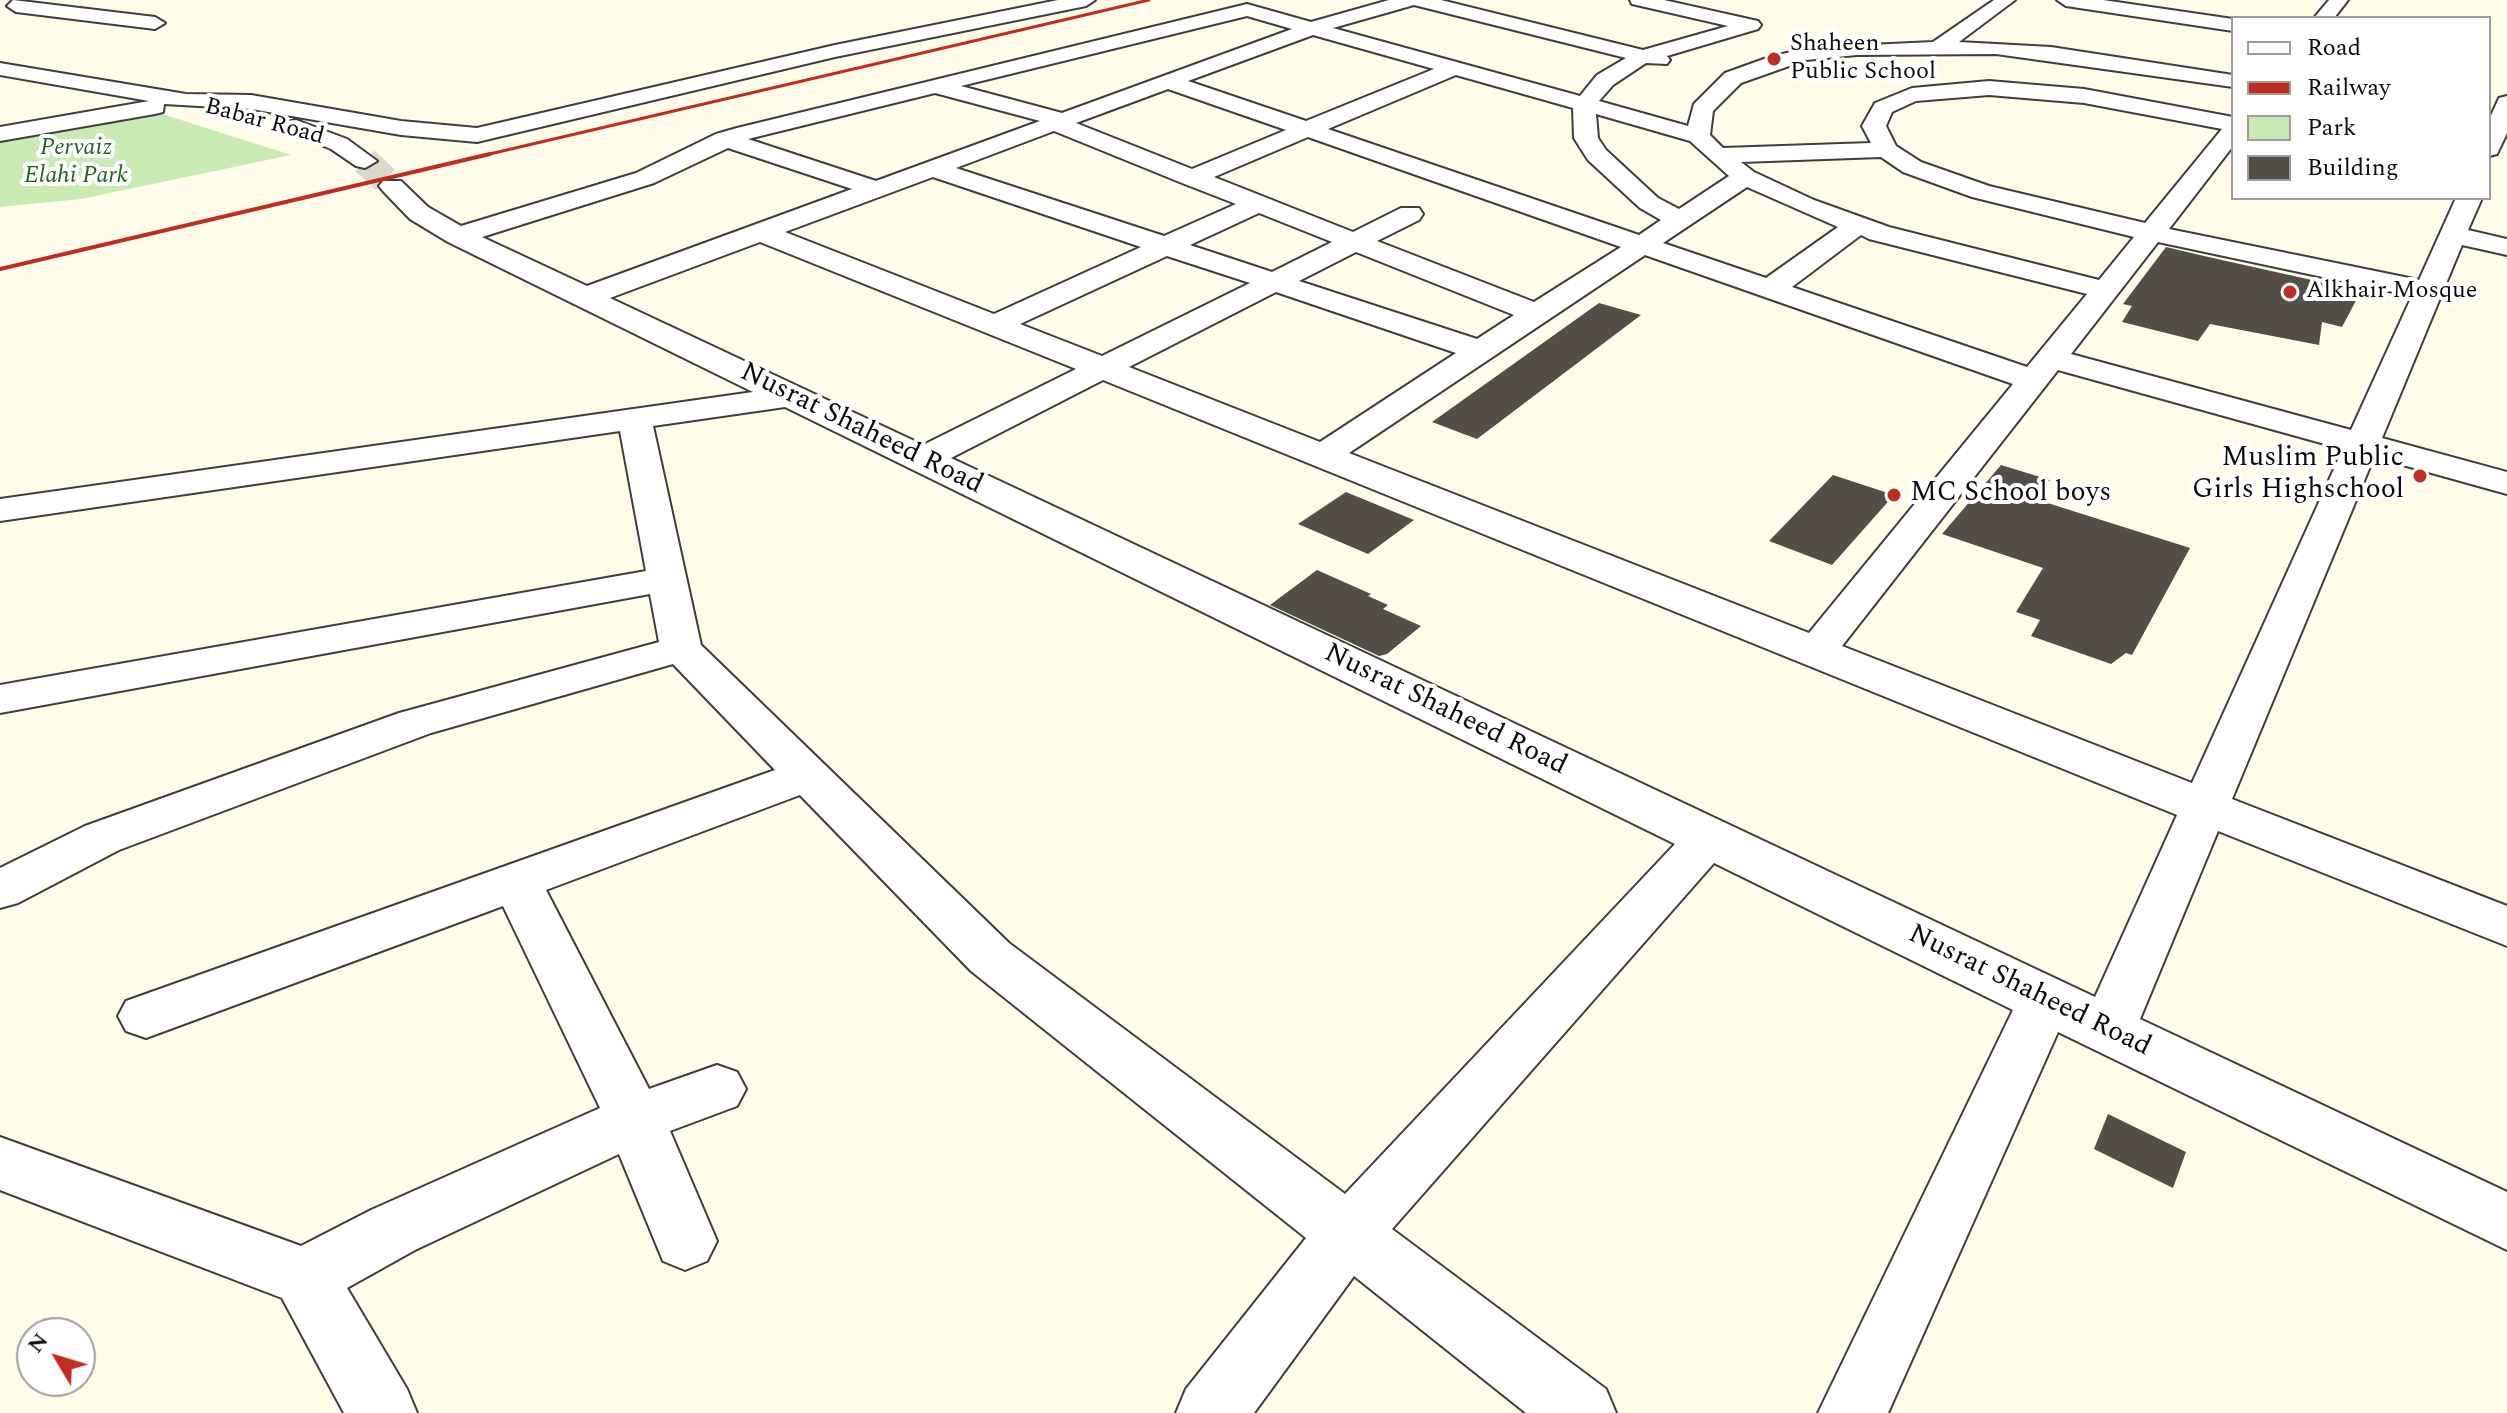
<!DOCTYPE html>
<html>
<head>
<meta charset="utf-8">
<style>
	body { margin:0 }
	#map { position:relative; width:2507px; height:1413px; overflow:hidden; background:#fffdea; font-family:Spectral,serif }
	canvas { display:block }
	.legend { position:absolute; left:2231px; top:16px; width:260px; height:184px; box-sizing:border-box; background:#fff; border:2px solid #9d9d9d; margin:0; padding:10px 14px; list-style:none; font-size:24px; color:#0b0b0b }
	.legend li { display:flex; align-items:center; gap:16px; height:40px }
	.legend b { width:40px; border:2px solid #9d9d9d }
	.north { position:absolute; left:16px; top:1317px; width:80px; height:80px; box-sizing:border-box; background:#fff; border:2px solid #9d9d9d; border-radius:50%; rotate:308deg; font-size:22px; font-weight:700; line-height:32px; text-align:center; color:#0b0b0b }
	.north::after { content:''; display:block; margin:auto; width:28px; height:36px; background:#bf2c20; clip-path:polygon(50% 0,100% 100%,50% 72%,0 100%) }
</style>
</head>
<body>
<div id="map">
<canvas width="2507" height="1413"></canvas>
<ul class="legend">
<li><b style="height:10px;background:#fff"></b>Road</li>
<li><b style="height:10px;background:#bf2c20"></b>Railway</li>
<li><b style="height:22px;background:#c9eab3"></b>Park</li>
<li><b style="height:22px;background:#544e48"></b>Building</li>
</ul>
<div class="north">N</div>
</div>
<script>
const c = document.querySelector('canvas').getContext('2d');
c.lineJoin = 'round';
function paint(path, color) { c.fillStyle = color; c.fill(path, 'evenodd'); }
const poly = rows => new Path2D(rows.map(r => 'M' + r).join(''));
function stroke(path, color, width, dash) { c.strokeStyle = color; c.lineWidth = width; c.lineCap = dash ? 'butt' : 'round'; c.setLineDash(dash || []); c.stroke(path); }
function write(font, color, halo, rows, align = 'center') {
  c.font = font + ' Spectral,serif'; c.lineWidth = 8; c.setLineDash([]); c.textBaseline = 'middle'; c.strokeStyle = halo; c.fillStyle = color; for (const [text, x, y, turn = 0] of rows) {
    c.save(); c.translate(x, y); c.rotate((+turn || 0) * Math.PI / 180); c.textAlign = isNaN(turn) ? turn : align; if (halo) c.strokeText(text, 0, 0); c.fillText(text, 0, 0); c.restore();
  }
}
paint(poly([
	[156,112,291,155,81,199,0,207,0,138]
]), '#c9eab3');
paint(poly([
	[2166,247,2204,256,2361,291,2342,327,2322,322,2319,345,2210,324,2198,341,2122,322,2132,306,2123,304],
	[1599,303,1641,315,1477,439,1432,422],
	[2001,465,2050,480,2035,499,2190,548,2132,655,2126,653,2111,664,2031,636,2040,620,2016,612,2043,568,1942,534],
	[1833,475,1894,495,1832,565,1769,541],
	[1346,492,1414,520,1368,554,1298,524],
	[1317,570,1371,594,1368,596,1388,605,1383,609,1421,626,1387,654,1379,656,1270,605],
	[2108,1114,2186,1152,2173,1188,2094,1149]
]), '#544e48');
stroke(poly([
	[365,161,392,186]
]), '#dad9c9', 28, [28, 14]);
const minor = poly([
	[13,0,155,17,165,23,155,29,16,12,7,6,13,0],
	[1058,0,1095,0,1086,6,835,57,477,142,401,135,251,109,164,104,163,112,155,114,0,141,0,127,149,101,0,75,0,63,186,94,251,95,401,121,477,128,835,45,1058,0],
	[1389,0,1441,0,1643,50,1728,26,1632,4,1630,0,1664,0,1758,21,1761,25,1758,29,1667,56,1670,60,1667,64,1646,63,1613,85,1599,101,1688,126,1694,104,1725,73,1764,59,1805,48,1933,42,1994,0,2015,0,1959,42,2051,47,2233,75,2233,87,1996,54,1857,55,1806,60,1741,83,1713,111,1710,135,1723,148,1871,143,1862,126,1875,103,1912,88,1989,81,2084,89,2233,117,2233,146,2169,229,2419,280,2456,198,2482,198,2468,230,2507,239,2507,255,2462,245,2382,438,2507,472,2507,494,2374,457,2232,799,2507,906,2507,946,2218,831,2140,1019,2507,1192,2507,1250,2058,1032,1888,1413,1818,1413,2013,1010,1714,863,1392,1229,1606,1389,1616,1413,1526,1413,1354,1276,1254,1413,1176,1413,1186,1389,1306,1238,971,971,800,795,546,890,649,1089,717,1065,737,1072,746,1089,737,1106,670,1131,717,1241,707,1261,685,1270,663,1261,619,1154,415,1250,347,1288,407,1389,417,1413,344,1413,282,1298,0,1190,0,1137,301,1246,371,1210,600,1108,503,906,146,1038,126,1031,118,1016,126,1001,775,770,673,664,431,733,119,850,18,903,0,908,0,868,85,826,399,713,659,642,650,594,0,713,0,685,646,571,620,431,0,521,0,499,753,392,448,242,410,219,383,191,379,186,383,181,401,181,428,207,461,226,636,173,716,134,737,128,1247,4,1311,22,1389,0],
	[1414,5,1626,58,1597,75,1580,96,1333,28,1414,5],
	[1247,16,1292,29,1062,113,961,86,1247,16],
	[1313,35,1434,69,1306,121,1188,81,1313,35],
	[1456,75,1573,108,1574,138,1588,160,1640,208,1661,220,1639,235,1328,129,1456,75],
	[1168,89,1286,130,1192,169,1076,123,1168,89],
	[935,93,1040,121,876,181,748,139,935,93],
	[1989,95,2084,103,2222,129,2145,223,1989,186,1921,162,1896,146,1886,126,1892,112,1916,101,1989,95],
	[1596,114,1690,141,1729,176,1679,209,1658,198,1606,150,1598,138,1596,114],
	[1054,131,1182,183,1236,204,1164,236,956,168,1054,131],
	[1308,137,1621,247,1534,302,1377,241,1419,220,1423,214,1419,208,1401,208,1353,232,1214,177,1308,137],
	[728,148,852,189,587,286,482,237,654,183,728,148],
	[1881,157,1903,172,1972,197,2134,237,2099,280,1889,227,1814,200,1754,172,1741,162,1881,157],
	[933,177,1141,247,994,314,785,232,933,177],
	[1747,187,1838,227,1766,278,1663,243,1747,187],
	[1259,213,1332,242,1272,272,1190,245,1259,213],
	[1861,235,1869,239,2087,294,2027,367,1792,287,1861,235],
	[760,242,1076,369,923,445,610,298,760,242],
	[2158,242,2412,296,2351,430,2071,354,2158,242],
	[1356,252,1514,315,1477,339,1299,281,1356,252],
	[1645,255,2013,384,1809,633,1349,453,1645,255],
	[1167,256,1250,283,1102,356,1020,324,1167,256],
	[1276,292,1456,353,1320,442,1129,367,1276,292],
	[2058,370,2343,449,2192,783,1842,646,2058,370],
	[1103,380,2177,815,2095,997,951,458,1103,380],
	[785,407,1675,844,1345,1194,1009,943,701,645,653,426,785,407],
	[2057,0,2103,0,2233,19,2233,31,2066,6,2057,0],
	[2329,0,2348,0,2334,18,2314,18,2329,0],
	[2507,96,2507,133,2497,154,2489,156,2489,120,2499,98,2507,96],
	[296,120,347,139,377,161,365,168,356,166,331,149,288,132,284,127,288,122,296,120]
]);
stroke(minor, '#3e3e3e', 4);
paint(minor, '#fff');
stroke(poly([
	[481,156,1149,0]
]), '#bf2c20', 3);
stroke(poly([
	[0,269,490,154]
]), '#bf2c20', 4);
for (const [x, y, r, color] of [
	[1774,59,8,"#bf2c20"],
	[2290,292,8,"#bf2c20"],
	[2420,476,8,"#bf2c20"],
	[1894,495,8,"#bf2c20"]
]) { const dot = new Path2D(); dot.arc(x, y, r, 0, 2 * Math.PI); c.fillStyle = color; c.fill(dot); stroke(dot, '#fff', 3); }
write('24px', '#0b0b0b', '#fff', [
	["Shaheen",1790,45],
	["Public School",1790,73],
	["Alkhair Mosque",2306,292]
], 'left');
write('24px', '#0b0b0b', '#fff', [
	["Babar Road",264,123,15]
]);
write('italic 24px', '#21641b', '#fff', [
	["Pervaiz",76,149],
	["Elahi Park",76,177]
]);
write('28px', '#0b0b0b', '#fff', [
	["Nusrat Shaheed Road",861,430,26],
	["Nusrat Shaheed Road",1445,711,26],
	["Nusrat Shaheed Road",2029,992,26]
]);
write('28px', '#0b0b0b', '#fff', [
	["Muslim Public",2404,460],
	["Girls Highschool",2404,492],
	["MC School boys",1910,495,"left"]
], 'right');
</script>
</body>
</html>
